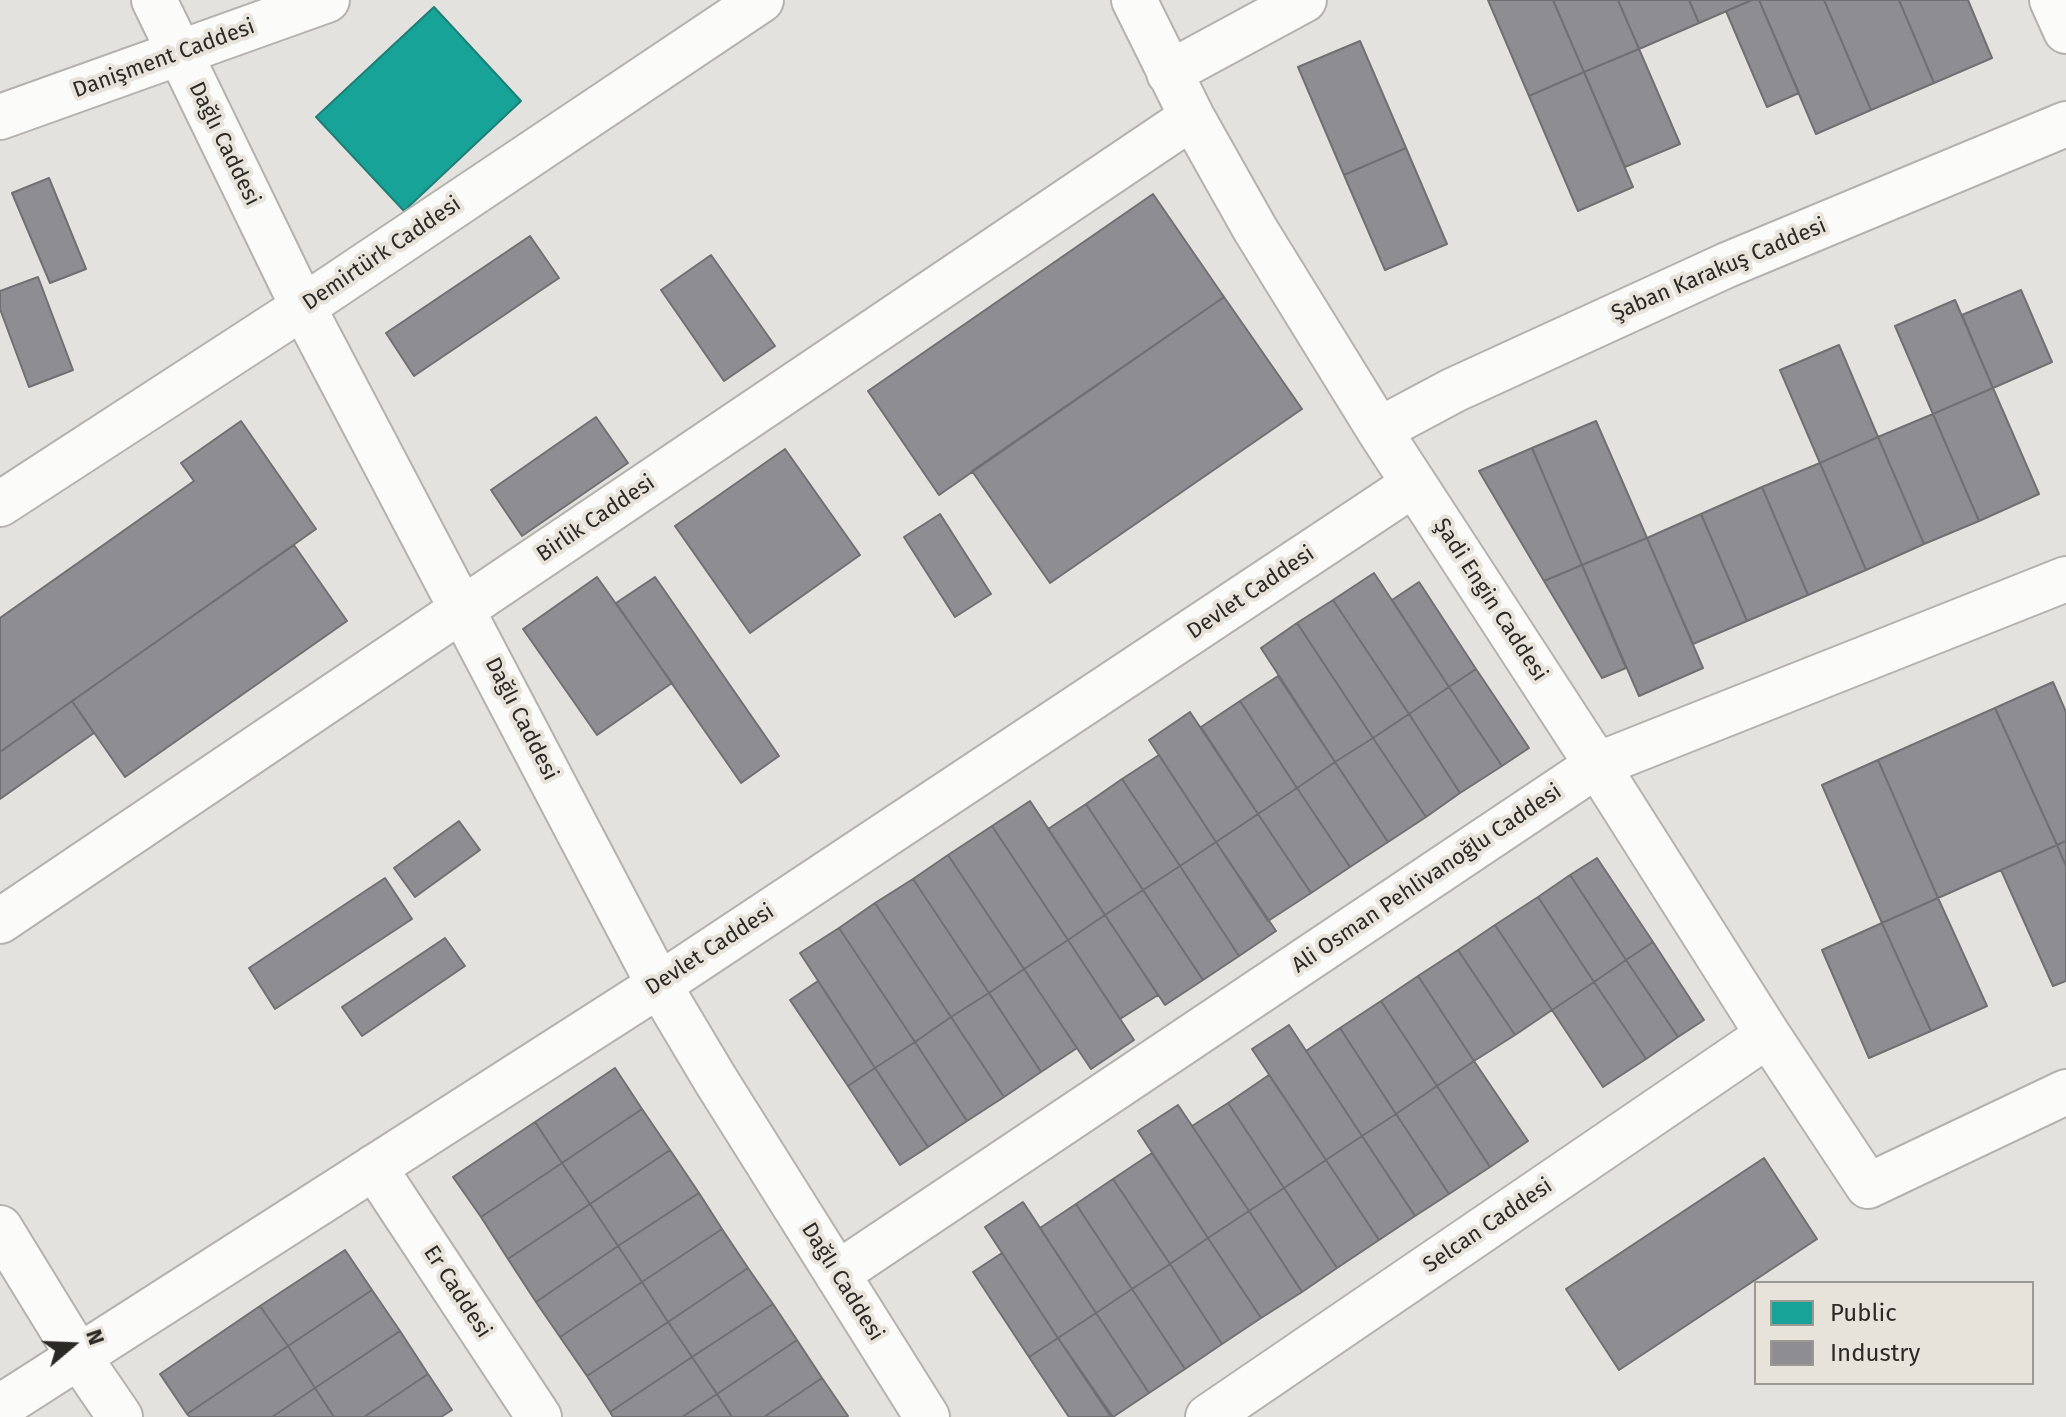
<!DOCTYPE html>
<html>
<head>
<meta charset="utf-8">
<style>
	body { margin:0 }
	#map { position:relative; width:2066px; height:1417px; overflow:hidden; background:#e4e2de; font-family:"Fira Sans",sans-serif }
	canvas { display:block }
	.legend { position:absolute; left:1754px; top:1281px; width:280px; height:104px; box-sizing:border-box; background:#e8e3da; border:2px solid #9c9992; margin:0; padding:10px 14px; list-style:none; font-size:24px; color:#2b2926 }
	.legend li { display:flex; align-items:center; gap:16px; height:40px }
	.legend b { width:40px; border:2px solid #9c9992 }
	.north { position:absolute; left:32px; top:1305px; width:80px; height:80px; -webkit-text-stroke:6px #e8e3da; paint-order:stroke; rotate:71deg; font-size:22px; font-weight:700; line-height:32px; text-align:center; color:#2b2926 }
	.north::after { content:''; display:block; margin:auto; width:28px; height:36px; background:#2b2926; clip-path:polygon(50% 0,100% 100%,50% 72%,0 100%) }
</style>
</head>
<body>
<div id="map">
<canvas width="2066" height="1417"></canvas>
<ul class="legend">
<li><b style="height:22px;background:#17a398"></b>Public</li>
<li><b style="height:22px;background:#8d8d92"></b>Industry</li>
</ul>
<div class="north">N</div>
</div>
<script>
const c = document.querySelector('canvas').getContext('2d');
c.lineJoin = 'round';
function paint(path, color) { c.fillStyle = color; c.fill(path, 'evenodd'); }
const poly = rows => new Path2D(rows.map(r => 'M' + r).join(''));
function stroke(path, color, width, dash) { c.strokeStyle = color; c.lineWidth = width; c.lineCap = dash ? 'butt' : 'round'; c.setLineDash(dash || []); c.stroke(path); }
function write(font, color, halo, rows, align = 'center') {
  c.font = font + ' "Fira Sans",sans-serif'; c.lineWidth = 8; c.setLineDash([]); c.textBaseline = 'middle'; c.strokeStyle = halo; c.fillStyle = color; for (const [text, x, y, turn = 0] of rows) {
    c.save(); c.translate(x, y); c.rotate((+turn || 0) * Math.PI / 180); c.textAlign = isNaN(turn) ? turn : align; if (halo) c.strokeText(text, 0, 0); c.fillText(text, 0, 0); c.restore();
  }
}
const public = poly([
	[434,7,521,101,404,211,316,117,434,7]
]);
paint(public, '#17a398');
stroke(public, '#1d7e76', 2);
const industry = poly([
	[1488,0,1553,0,1584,72,1529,96,1488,0],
	[1553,0,1618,0,1639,49,1584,72,1553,0],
	[1618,0,1689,0,1699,23,1639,49,1618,0],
	[1689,0,1752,0,1699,23,1689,0],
	[1752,0,1759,0,1799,93,1767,107,1726,11,1752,0],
	[1759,0,1824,0,1871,110,1816,134,1759,0],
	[1824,0,1899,0,1934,83,1871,110,1824,0],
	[1899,0,1968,0,1992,58,1934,83,1899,0],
	[1360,41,1406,148,1344,175,1298,67,1360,41],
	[1639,49,1680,144,1625,167,1584,72,1639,49],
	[1584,72,1633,187,1578,211,1529,96,1584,72],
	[1406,148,1447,244,1385,270,1344,175,1406,148],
	[49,178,86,269,50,283,12,193,49,178],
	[1153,194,1224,297,939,495,868,391,1153,194],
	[530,236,559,278,414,376,386,333,530,236],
	[711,255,775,346,724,381,661,290,711,255],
	[38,277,73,370,29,387,0,309,0,291,38,277],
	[2021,290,2052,362,1993,388,1962,315,2021,290],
	[1224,297,1302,409,1050,583,972,471,1224,297],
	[1955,300,1993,388,1933,414,1895,326,1955,300],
	[1839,345,1878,437,1820,463,1780,370,1839,345],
	[1993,388,2039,494,1979,521,1933,414,1993,388],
	[1933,414,1979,521,1924,544,1878,437,1933,414],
	[596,417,628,463,522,536,491,490,596,417],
	[241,421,316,529,0,752,0,618,194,481,181,463,241,421],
	[1596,421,1647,538,1582,565,1532,448,1596,421],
	[1878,437,1924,544,1866,570,1820,463,1878,437],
	[1532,448,1582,565,1544,581,1479,471,1532,448],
	[785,449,860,555,750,633,675,526,785,449],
	[1820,463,1866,570,1808,595,1762,487,1820,463],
	[1762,487,1808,595,1747,621,1701,514,1762,487],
	[940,514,991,594,955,617,904,537,940,514],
	[1701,514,1747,621,1693,644,1647,538,1701,514],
	[1647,538,1703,668,1639,696,1582,565,1647,538],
	[294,545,347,621,125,777,72,701,294,545],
	[1582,565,1626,668,1602,678,1544,581,1582,565],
	[1374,573,1449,687,1409,714,1333,600,1374,573],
	[597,577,672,683,597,735,523,629,597,577],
	[655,577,779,756,741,783,616,603,655,577],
	[1419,582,1476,669,1449,687,1392,600,1419,582],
	[1333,600,1409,714,1373,738,1297,623,1333,600],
	[1297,623,1373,738,1335,762,1261,648,1297,623],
	[1476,669,1529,748,1502,766,1449,687,1476,669],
	[1278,676,1335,762,1297,788,1240,701,1278,676],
	[2053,682,2066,712,2066,841,2057,845,1995,708,2053,682],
	[1449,687,1502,766,1460,793,1409,714,1449,687],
	[72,701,94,733,0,799,0,752,72,701],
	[1240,701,1297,788,1258,814,1201,727,1240,701],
	[1995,708,2057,845,1938,898,1878,760,1995,708],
	[1190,712,1258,814,1216,842,1149,740,1190,712],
	[1409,714,1460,793,1426,817,1373,738,1409,714],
	[1373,738,1426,817,1388,842,1335,762,1373,738],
	[1159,755,1216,842,1180,866,1122,779,1159,755],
	[1878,760,1938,898,1882,923,1822,785,1878,760],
	[1335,762,1388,842,1350,867,1297,788,1335,762],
	[1122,779,1180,866,1143,890,1086,804,1122,779],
	[1297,788,1350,867,1311,893,1258,814,1297,788],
	[1030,801,1105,915,1068,940,992,826,1030,801],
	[1086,804,1143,890,1105,915,1048,829,1086,804],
	[1258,814,1311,893,1268,921,1216,842,1258,814],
	[459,821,480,850,415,897,394,868,459,821],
	[992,826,1068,940,1024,969,948,855,992,826],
	[2066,841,2066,866,2057,845,2066,841],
	[1216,842,1276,931,1239,956,1180,866,1216,842],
	[2057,845,2066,866,2066,981,2053,986,2001,870,2057,845],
	[948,855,1024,969,989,993,913,879,948,855],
	[1597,858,1653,942,1626,960,1570,875,1597,858],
	[1180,866,1239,956,1203,980,1143,890,1180,866],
	[1570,875,1626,960,1594,982,1538,897,1570,875],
	[385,878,412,919,275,1009,249,968,385,878],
	[913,879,989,993,951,1017,875,903,913,879],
	[1143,890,1203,980,1165,1005,1105,915,1143,890],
	[1538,897,1594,982,1552,1010,1495,925,1538,897],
	[1938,898,1987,1006,1931,1031,1882,923,1938,898],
	[875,903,951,1017,915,1042,839,928,875,903],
	[1105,915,1158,995,1120,1019,1068,940,1105,915],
	[1882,923,1931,1031,1869,1058,1822,950,1882,923],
	[1495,925,1552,1010,1515,1035,1458,950,1495,925],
	[839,928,915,1042,875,1068,800,953,839,928],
	[445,938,465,966,362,1036,342,1007,445,938],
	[1068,940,1134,1040,1091,1069,1024,969,1068,940],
	[1653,942,1704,1020,1678,1037,1626,960,1653,942],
	[1458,950,1515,1035,1474,1061,1418,976,1458,950],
	[1626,960,1678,1037,1646,1059,1594,982,1626,960],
	[1024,969,1077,1048,1041,1072,989,993,1024,969],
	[1418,976,1474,1061,1437,1086,1381,1001,1418,976],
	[818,981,875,1068,848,1086,790,1000,818,981],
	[1594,982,1646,1059,1603,1087,1552,1010,1594,982],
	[989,993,1041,1072,1004,1097,951,1017,989,993],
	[1381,1001,1437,1086,1396,1114,1340,1028,1381,1001],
	[951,1017,1004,1097,967,1121,915,1042,951,1017],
	[1289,1025,1362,1136,1326,1160,1252,1049,1289,1025],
	[1340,1028,1396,1114,1362,1136,1306,1051,1340,1028],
	[915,1042,967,1121,928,1147,875,1068,915,1042],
	[1474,1061,1528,1141,1490,1167,1437,1086,1474,1061],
	[615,1068,642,1109,562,1163,535,1122,615,1068],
	[875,1068,928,1147,900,1165,848,1086,875,1068],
	[1269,1075,1326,1160,1284,1188,1228,1103,1269,1075],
	[1437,1086,1490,1167,1449,1194,1396,1114,1437,1086],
	[1228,1103,1284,1188,1249,1211,1192,1126,1228,1103],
	[1178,1105,1249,1211,1208,1238,1138,1131,1178,1105],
	[642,1109,670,1150,590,1204,562,1163,642,1109],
	[1396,1114,1449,1194,1415,1216,1362,1136,1396,1114],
	[535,1122,562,1163,481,1217,453,1177,535,1122],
	[1362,1136,1415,1216,1379,1240,1326,1160,1362,1136],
	[670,1150,699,1193,618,1246,590,1204,670,1150],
	[1152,1153,1208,1238,1170,1264,1113,1179,1152,1153],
	[1764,1158,1817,1239,1619,1370,1566,1289,1764,1158],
	[1326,1160,1379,1240,1337,1268,1284,1188,1326,1160],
	[562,1163,590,1204,508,1259,481,1217,562,1163],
	[1113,1179,1170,1264,1132,1289,1076,1204,1113,1179],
	[1284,1188,1337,1268,1302,1292,1249,1211,1284,1188],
	[699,1193,722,1229,642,1282,618,1246,699,1193],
	[1023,1202,1096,1313,1058,1338,985,1227,1023,1202],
	[590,1204,618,1246,536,1302,508,1259,590,1204],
	[1076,1204,1132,1289,1096,1313,1040,1228,1076,1204],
	[1249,1211,1302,1292,1261,1318,1208,1238,1249,1211],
	[722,1229,748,1268,668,1322,642,1282,722,1229],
	[1208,1238,1261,1318,1222,1344,1170,1264,1208,1238],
	[618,1246,642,1282,560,1337,536,1302,618,1246],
	[345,1250,372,1290,288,1346,260,1306,345,1250],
	[1002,1253,1058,1338,1029,1357,973,1272,1002,1253],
	[1170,1264,1222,1344,1185,1369,1132,1289,1170,1264],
	[748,1268,773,1304,692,1357,668,1322,748,1268],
	[642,1282,668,1322,587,1376,560,1337,642,1282],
	[1132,1289,1185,1369,1149,1393,1096,1313,1132,1289],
	[372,1290,400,1331,315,1388,288,1346,372,1290],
	[773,1304,797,1340,717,1394,692,1357,773,1304],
	[260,1306,288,1346,187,1414,160,1374,260,1306],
	[1096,1313,1149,1393,1113,1417,1058,1338,1096,1313],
	[668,1322,692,1357,610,1412,587,1376,668,1322],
	[400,1331,428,1374,364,1417,334,1417,315,1388,400,1331],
	[1058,1338,1111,1417,1069,1417,1029,1357,1058,1338],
	[797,1340,822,1378,764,1417,732,1417,717,1394,797,1340],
	[288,1346,315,1388,272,1417,190,1417,187,1414,288,1346],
	[692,1357,717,1394,682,1417,613,1417,610,1412,692,1357],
	[428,1374,452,1410,441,1417,364,1417,428,1374],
	[822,1378,848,1416,846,1417,764,1417,822,1378],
	[315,1388,334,1417,272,1417,315,1388],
	[717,1394,732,1417,682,1417,717,1394]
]);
paint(industry, '#8d8d92');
stroke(industry, '#706f72', 2);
const tertiary = poly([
	[154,0,303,307,659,985,715,1079,927,1417],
	[1134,0,1192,117,1255,229,1379,430,1597,765,1768,1035,1868,1186,2066,1092],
	[2052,0,2066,31],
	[1169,73,1304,0],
	[0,117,327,0],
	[1379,430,1454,390,1727,265,2066,124],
	[0,504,303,307,761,0],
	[0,921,1192,117],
	[374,1167,539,1417],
	[0,1228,79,1357,120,1417],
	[837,1274,1597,765,2066,579],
	[0,1407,659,985,1414,484],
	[1208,1417,1768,1035]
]);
stroke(tertiary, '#b4b2af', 48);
stroke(tertiary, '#fbfbfa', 44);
write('22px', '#2b2926', '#e8e3da', [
	["Danişment Caddesi",164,59,-20],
	["Dağlı Caddesi",224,144,64],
	["Demirtürk Caddesi",382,254,-34],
	["Şaban Karakuş Caddesi",1719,270,-23],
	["Birlik Caddesi",596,519,-34],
	["Devlet Caddesi",1251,593,-34],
	["Şadi Engin Caddesi",1490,600,57],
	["Dağlı Caddesi",521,719,63],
	["Ali Osman Pehlivanoğlu Caddesi",1427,879,-34],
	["Devlet Caddesi",710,950,-33],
	["Selcan Caddesi",1488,1226,-34],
	["Dağlı Caddesi",842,1282,58],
	["Er Caddesi",457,1292,57]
]);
</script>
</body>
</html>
